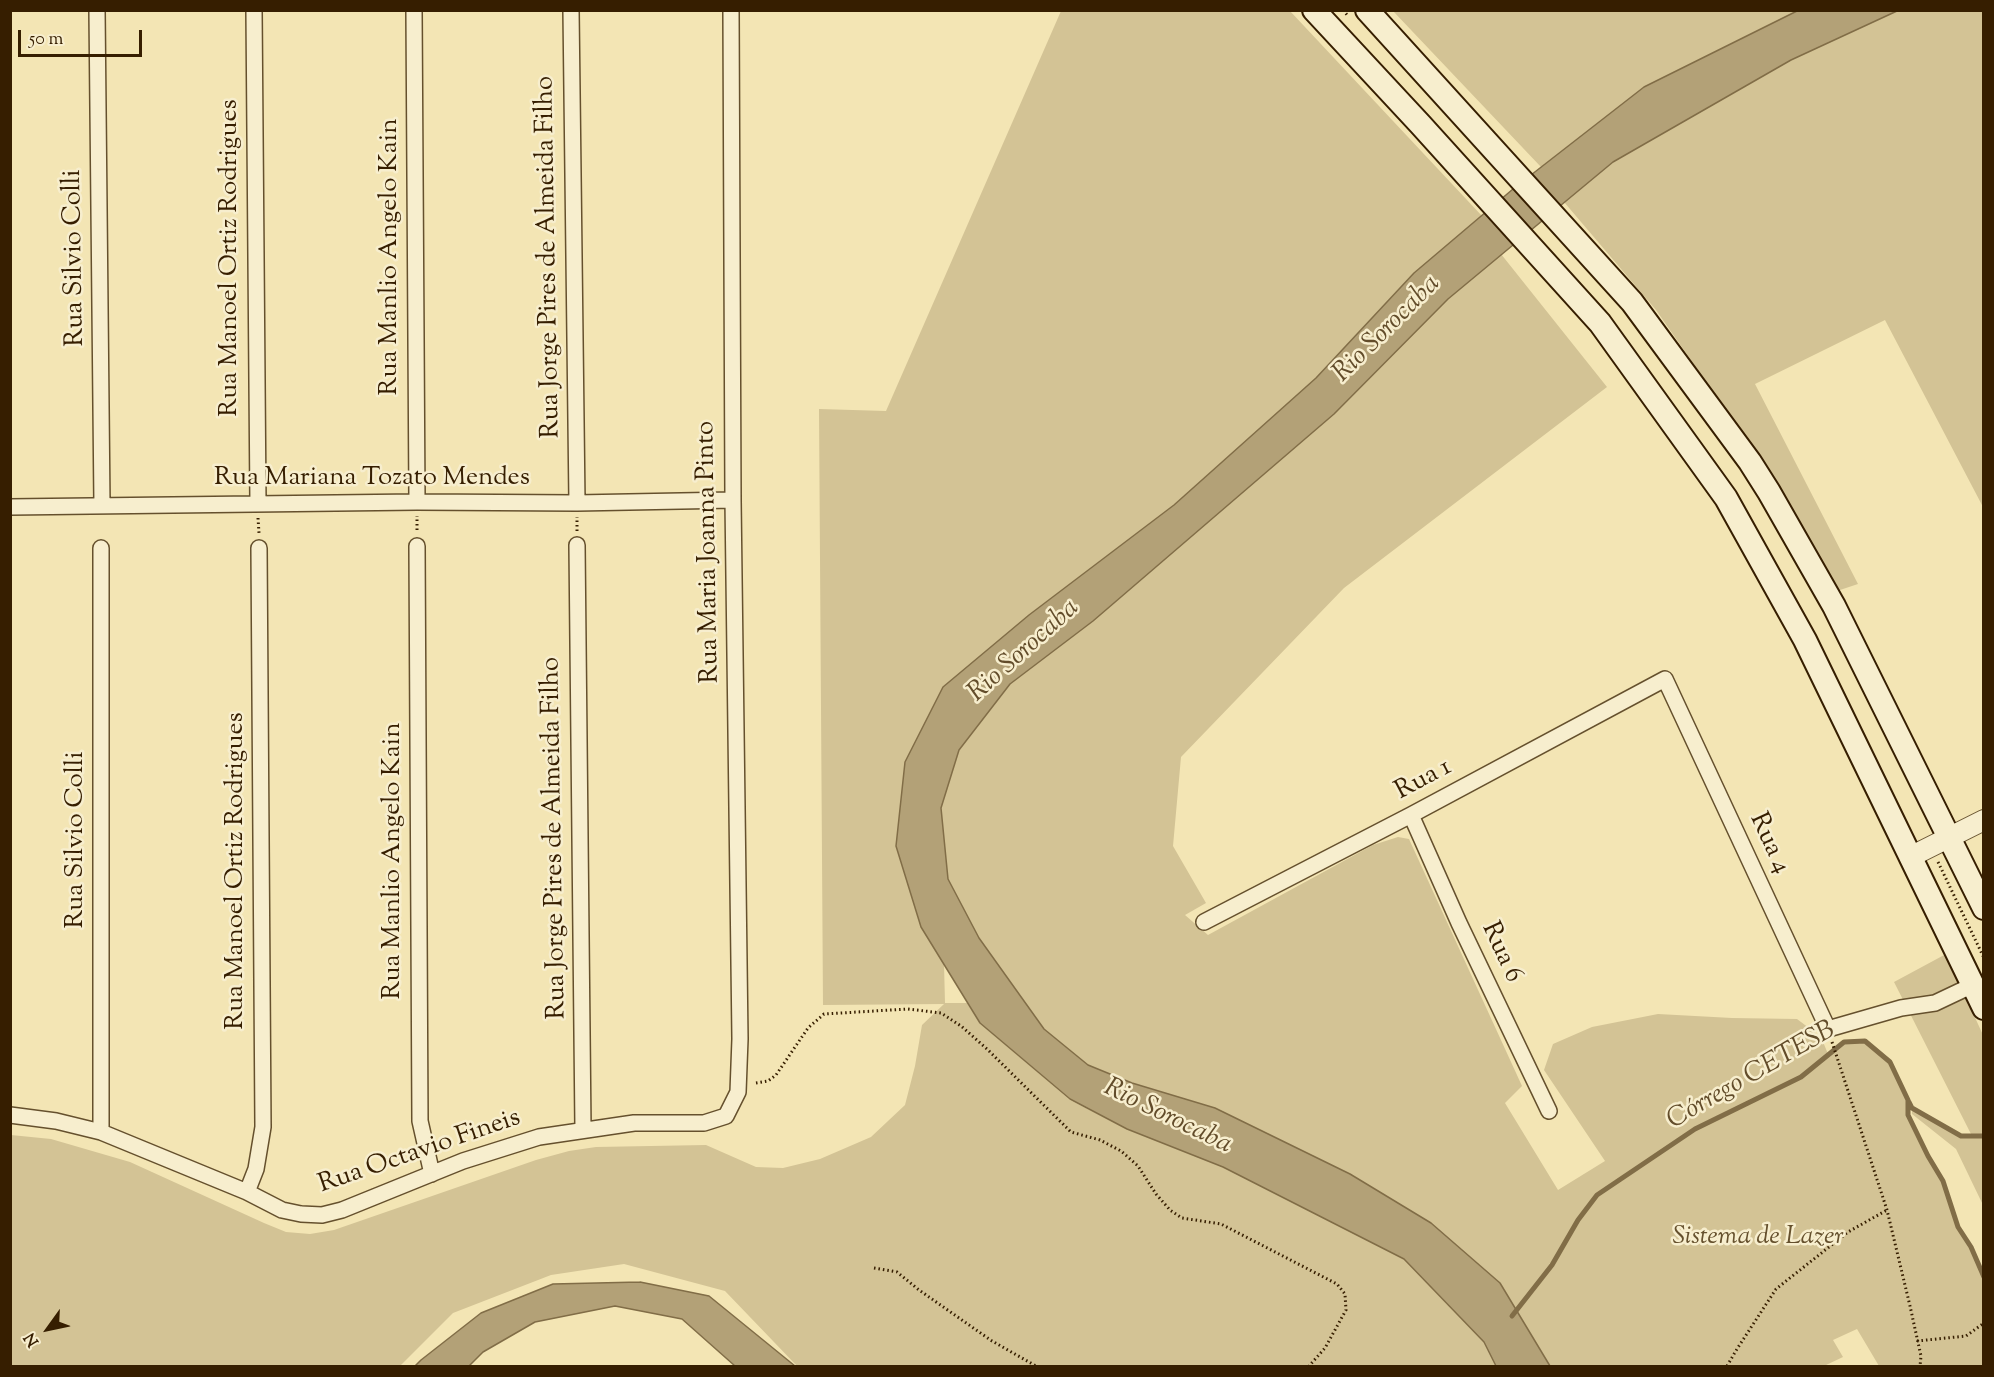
<!DOCTYPE html>
<html>
<head>
<meta charset="utf-8">
<style>
	body { margin:0 }
	#map { position:relative; width:1994px; height:1377px; overflow:hidden; background:#f3e5b4; font-family:"Sorts Mill Goudy",serif }
	canvas { display:block }
	.frame { position:absolute; inset:0; border:12px solid #361e00; pointer-events:none }
	.north { position:absolute; left:18px; top:1299px; width:60px; height:60px; -webkit-text-stroke:4px #f7eece; paint-order:stroke; rotate:237deg; font-size:16px; font-weight:700; line-height:24px; text-align:center; color:#361e00 }
	.north::after { content:''; display:block; margin:auto; width:21px; height:27px; background:#361e00; clip-path:polygon(50% 0,100% 100%,50% 72%,0 100%) }
	.scale { position:absolute; left:18px; top:30px; width:124px; height:27px; box-sizing:border-box; border:3px solid #361e00; border-top:0; padding-left:8px; font-size:18px; line-height:21px; white-space:nowrap; color:#361e00; -webkit-text-stroke:4px #f7eece; paint-order:stroke }
</style>
</head>
<body>
<div id="map">
<canvas width="1994" height="1377"></canvas>
<div class="frame"></div>
<div class="north">N</div>
<div class="scale">50 m</div>
</div>
<script>
const c = document.querySelector('canvas').getContext('2d');
c.lineJoin = 'round';
function paint(path, color) { c.fillStyle = color; c.fill(path, 'evenodd'); }
const poly = rows => new Path2D(rows.map(r => 'M' + r).join(''));
function stroke(path, color, width, dash) { c.strokeStyle = color; c.lineWidth = width; c.lineCap = dash ? 'butt' : 'round'; c.setLineDash(dash || []); c.stroke(path); }
function write(font, color, halo, rows, align = 'center') {
  c.font = font + ' "Sorts Mill Goudy",serif'; c.lineWidth = 5; c.setLineDash([]); c.textBaseline = 'middle'; c.strokeStyle = halo; c.fillStyle = color; for (const [text, x, y, turn = 0] of rows) {
    c.save(); c.translate(x, y); c.rotate((+turn || 0) * Math.PI / 180); c.textAlign = isNaN(turn) ? turn : align; if (halo) c.strokeText(text, 0, 0); c.fillText(text, 0, 0); c.restore();
  }
}
paint(poly([
	[1061,11,1290,11,1482,216,1414,273,1316,378,1174,505,1029,615,943,687,921,927,944,964,945,1003,967,1003,980,1023,1070,1100,1127,1129,1223,1167,1404,1259,1484,1342,1496,1366,797,1366,725,1291,624,1264,551,1275,453,1313,400,1366,11,1366,11,1135,51,1139,130,1162,264,1223,286,1232,310,1234,334,1230,536,1160,569,1151,596,1147,706,1145,756,1167,783,1168,820,1159,871,1137,905,1105,915,1066,922,1025,944,1004,823,1005,819,409,886,411],
	[1393,11,1801,11,1644,87,1541,167],
	[1897,11,1983,11,1983,507,1885,320,1755,384,1858,584,1837,591,1709,386,1656,310,1564,202,1613,162,1791,60],
	[1501,254,1607,387,1344,588,1181,757,1173,846,1206,903,1185,915,1208,935,1373,845,1398,837,1409,839,1522,1086,1505,1103,1558,1190,1605,1161,1544,1070,1553,1044,1592,1027,1658,1014,1732,1018,1797,1019,1821,1037,1828,1054,1844,1042,1865,1041,1890,1062,1908,1100,1908,1115,1928,1156,1943,1181,1958,1227,1971,1247,1983,1277,1983,1366,1879,1366,1857,1329,1833,1340,1843,1357,1824,1366,1550,1366,1500,1283,1431,1223,1350,1174,1215,1108,1132,1083,1088,1065,1044,1029,979,938,948,879,941,808,959,750,1010,684,1093,621,1334,414,1439,307],
	[1946,954,1983,1035,1983,1205,1956,1149,1912,1114,1912,1108,1961,1136,1972,1136,1894,982]
]), '#d3c395');
const water = poly([
	[1797,11,1897,11,1791,60,1613,162,1448,299,1334,414,1093,621,1010,684,959,750,941,808,948,879,979,938,1044,1029,1088,1065,1132,1083,1215,1108,1350,1174,1431,1223,1500,1283,1550,1366,1496,1366,1484,1342,1404,1259,1223,1167,1127,1129,1070,1099,980,1023,921,927,896,846,905,762,943,687,1029,615,1174,505,1316,378,1414,273,1513,189,1644,87,1797,11],
	[640,1282,709,1296,795,1366,735,1366,682,1319,615,1306,535,1322,483,1352,469,1366,415,1366,421,1360,481,1313,553,1284,640,1282]
]);
paint(water, '#b3a177');
stroke(water, '#816d47', 1.5);
stroke(poly([
	[1909,1102,1912,1108,1961,1136,1984,1136],
	[1512,1316,1552,1265,1578,1220,1597,1195,1695,1129,1801,1077,1844,1042,1865,1041,1890,1062,1908,1100,1908,1115,1928,1156,1943,1181,1958,1227,1971,1247,1984,1277]
]), '#816d47', 5);
const minor = poly([
	[97,10,102,505],
	[254,10,258,504],
	[414,10,417,502],
	[571,10,577,503],
	[10,507,417,502,577,503,733,500],
	[577,545,583,1130],
	[417,546,420,1121,432,1174],
	[1411,815,1459,923,1549,1111],
	[1204,922,1411,815,1665,679,1828,1029,1901,1008,1935,1003,1973,985],
	[10,1115,56,1121,101,1132,247,1192,282,1210,301,1214,322,1215,342,1210,463,1161,539,1137,634,1123,704,1123,726,1116,738,1092,740,1039,733,500,731,10],
	[101,1132,101,548],
	[247,1192,256,1169,263,1127,259,548]
]);
const tertiary = poly([
	[1910,857,1984,820]
]);
const secondary = poly([
	[1314,10,1420,124,1600,323,1726,498,1805,640,1984,1008],
	[1367,10,1632,302,1750,462,1769,492,1834,606,1984,908]
]);
stroke(minor, '#65502d', 18);
stroke(tertiary, '#65502d', 22);
stroke(secondary, '#361e00', 26);
stroke(poly([
	[1343,10,1348,16],
	[258,518,259,533],
	[417,530,417,516],
	[577,531,577,517],
	[1938,862,1984,958],
	[1832,1042,1887,1210,1910,1306,1921,1356,1920,1366],
	[756,1083,768,1081,776,1075,808,1028,824,1014,908,1009,941,1013,961,1026,987,1049,1071,1132,1100,1140,1121,1151,1138,1166,1156,1194,1170,1210,1182,1218,1221,1224,1337,1284,1345,1294,1346,1310,1325,1348,1309,1366],
	[874,1268,897,1272,919,1290,992,1341,1036,1366],
	[1917,1341,1966,1336,1984,1323],
	[1727,1366,1737,1349,1776,1289,1848,1232,1887,1210]
]), '#361e00', 3, [1.5, 3]);
stroke(minor, '#f7eece', 15);
stroke(tertiary, '#f7eece', 20);
stroke(secondary, '#f7eece', 22);
write('26px', '#361e00', '#f7eece', [
	["Rua Manlio Angelo Kain",392,257,-90],
	["Rua Jorge Pires de Almeida Filho",550,257,-91],
	["Rua Silvio Colli",76,258,-91],
	["Rua Manoel Ortiz Rodrigues",232,258,-90],
	["Rua Mariana Tozato Mendes",372,480],
	["Rua Maria Joanna Pinto",710,552,-91],
	["Rua 1",1424,781,-28],
	["Rua Jorge Pires de Almeida Filho",556,838,-91],
	["Rua Silvio Colli",78,840,-90],
	["Rua 4",1768,844,65],
	["Rua Manlio Angelo Kain",395,861,-90],
	["Rua Manoel Ortiz Rodrigues",238,871,-90],
	["Rua 6",1500,953,65],
	["Rua Octavio Fineis",420,1153,-19]
]);
write('italic 26px', '#65502d', '#f7eece', [
	["Sistema de Lazer",1758,1239]
]);
write('italic 27px', '#624c2a', '#f7eece', [
	["Rio Sorocaba",1388,330,-45],
	["Rio Sorocaba",1025,652,-42],
	["Córrego CETESB",1752,1077,-30],
	["Rio Sorocaba",1167,1118,26]
]);
</script>
</body>
</html>
